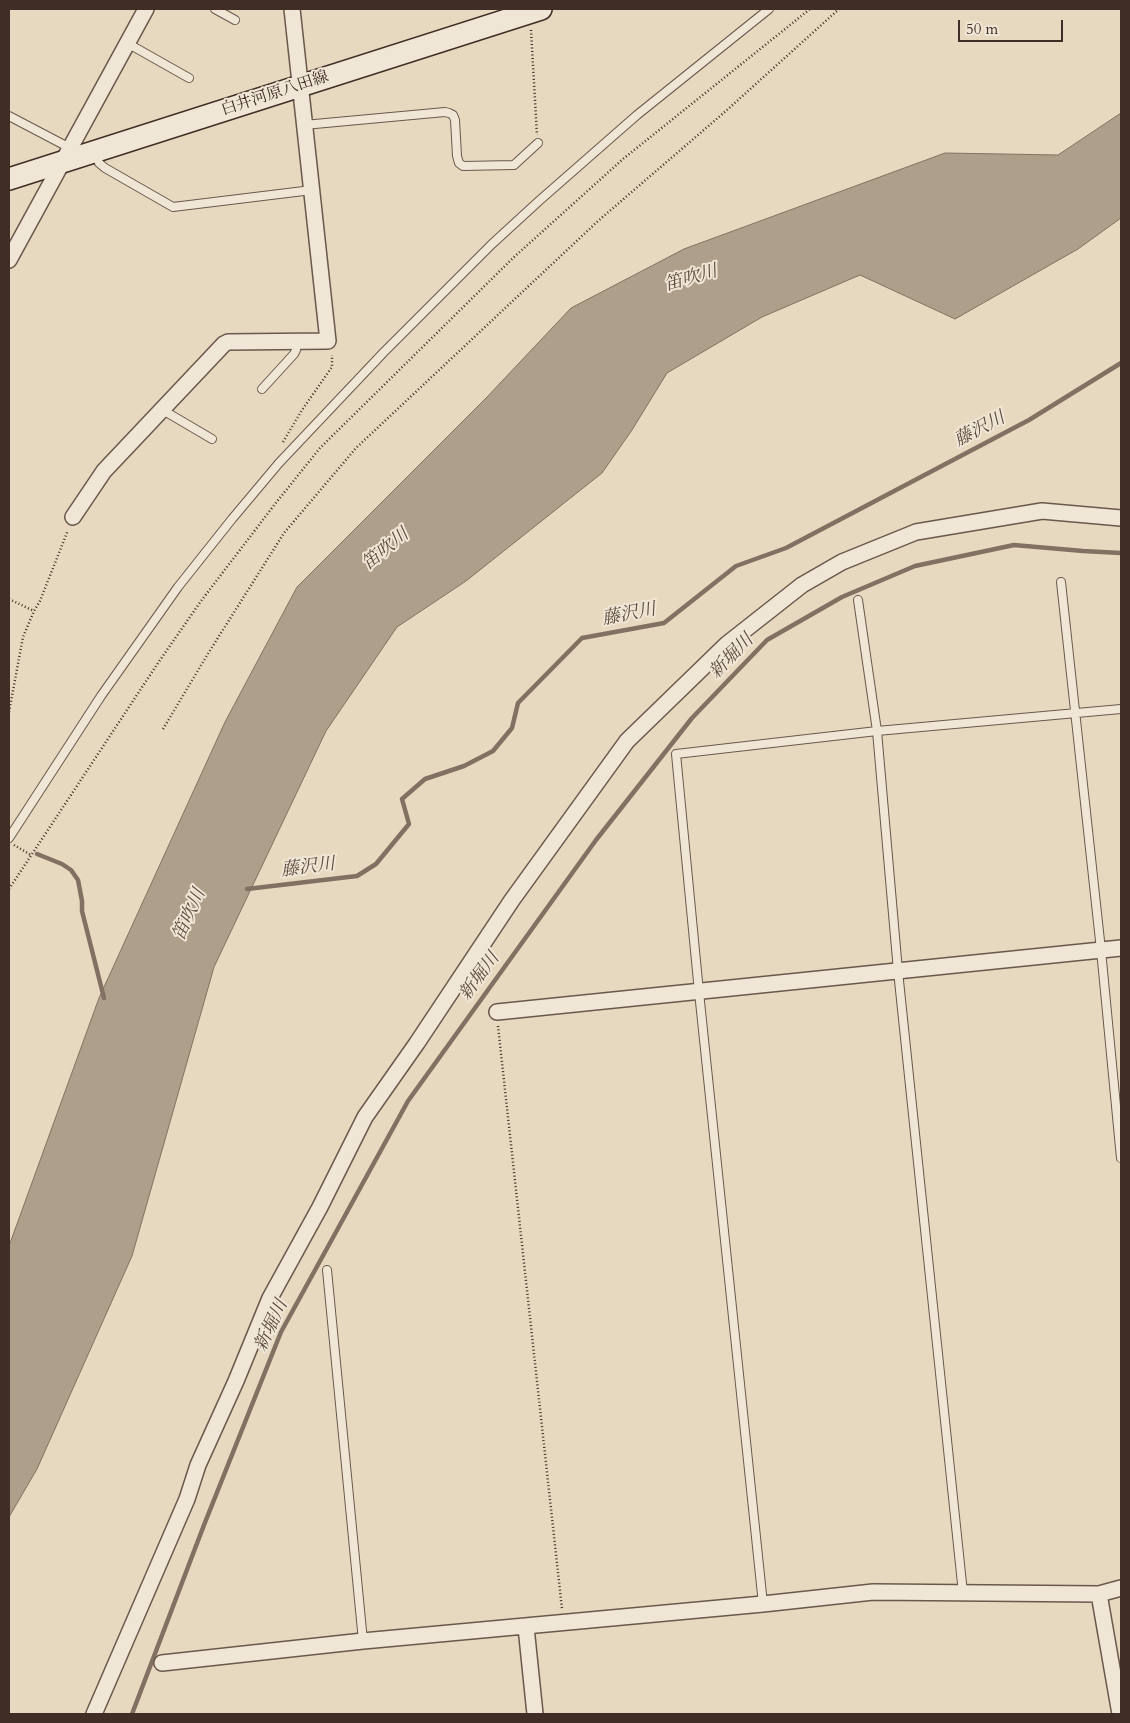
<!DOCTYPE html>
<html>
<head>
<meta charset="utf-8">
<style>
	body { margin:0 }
	#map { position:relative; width:1130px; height:1723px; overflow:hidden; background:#e7d9bf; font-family:Cardo,serif }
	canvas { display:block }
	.frame { position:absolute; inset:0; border:10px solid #402d25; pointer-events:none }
	.scale { position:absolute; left:958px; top:20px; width:105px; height:22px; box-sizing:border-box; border:2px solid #402d25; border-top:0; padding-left:6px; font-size:15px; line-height:18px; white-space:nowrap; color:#402d25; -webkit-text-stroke:4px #efe6d5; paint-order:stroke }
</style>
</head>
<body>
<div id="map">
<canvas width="1130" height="1723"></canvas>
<div class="frame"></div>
<div class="scale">50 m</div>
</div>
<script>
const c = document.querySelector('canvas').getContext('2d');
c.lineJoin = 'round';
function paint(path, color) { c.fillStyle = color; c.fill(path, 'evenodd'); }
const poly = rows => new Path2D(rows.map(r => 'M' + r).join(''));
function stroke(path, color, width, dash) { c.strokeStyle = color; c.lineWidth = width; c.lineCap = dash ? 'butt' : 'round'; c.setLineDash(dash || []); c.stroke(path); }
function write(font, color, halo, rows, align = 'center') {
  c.font = font + ' Cardo,"Noto Serif JP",serif'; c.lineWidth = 4; c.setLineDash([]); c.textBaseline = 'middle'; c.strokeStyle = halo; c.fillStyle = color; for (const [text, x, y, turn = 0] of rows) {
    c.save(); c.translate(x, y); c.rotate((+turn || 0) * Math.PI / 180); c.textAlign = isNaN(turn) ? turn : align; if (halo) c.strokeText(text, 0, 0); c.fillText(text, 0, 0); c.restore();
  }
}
const water = poly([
	[1121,113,1121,218,1078,249,955,319,860,275,762,317,667,373,632,430,602,473,466,581,397,627,326,731,214,967,132,1256,37,1469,9,1517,9,1246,99,998,225,722,297,587,487,397,571,308,684,249,945,153,1058,155,1121,113]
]);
paint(water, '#ae9f8b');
stroke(water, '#827162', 1);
stroke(poly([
	[37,854,62,864,71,870,78,880,82,901,82,911,104,998],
	[247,889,357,876,376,864,409,824,402,799,425,779,464,766,493,751,512,728,518,703,582,638,664,623,736,566,786,548,1029,420,1121,363],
	[132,1714,204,1525,281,1332,408,1101,596,840,692,718,767,640,842,597,915,566,1014,545,1083,551,1121,553]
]), '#827162', 4.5);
const service = poly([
	[215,9,235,20],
	[127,43,189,78],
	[9,116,70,148],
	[304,125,445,112,449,113,453,115,455,120,457,156,459,163,463,166,514,165,538,143],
	[95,152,99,163,105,168,173,207,312,190],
	[262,389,294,354,296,350,297,341],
	[161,409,212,439],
	[1061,582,1101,950,1121,1158],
	[858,600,877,731,898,971,963,1593],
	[9,838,101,696,178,587,232,519,279,463,384,352,492,244,540,200,637,115,769,9],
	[327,1270,363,1641],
	[763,1604,699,992,676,754,877,731,1121,709]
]);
const minor = poly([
	[9,260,146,9],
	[73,517,104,471,224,344,228,342,328,341,292,9],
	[497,1012,1121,948],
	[1099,1594,1120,1714],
	[526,1627,535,1714],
	[162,1663,363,1641,763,1604,873,1592,1099,1594,1121,1588],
	[94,1714,187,1499,198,1465,236,1381,270,1298,320,1207,365,1117,417,1043,512,900,627,741,727,644,802,585,842,562,916,532,1042,511,1121,518]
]);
const secondary = poly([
	[9,179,541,9]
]);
stroke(service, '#6a584c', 10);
stroke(minor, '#6a584c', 18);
stroke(secondary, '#402d25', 24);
stroke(poly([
	[531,30,537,135],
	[283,442,302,410,332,367,332,355],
	[9,599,34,611],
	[9,712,23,637,34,611,40,601,68,530],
	[163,729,209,652,284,533,356,448,598,221,727,110,839,9],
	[14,845,31,855],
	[9,889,158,663,201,601,275,504,320,448,513,258,623,159,810,9],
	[498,1026,562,1609]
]), '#402d25', 2.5, [1, 2.5]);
stroke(service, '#efe6d5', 8);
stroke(minor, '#efe6d5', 15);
stroke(secondary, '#efe6d5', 21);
write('16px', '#402d25', '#efe6d5', [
	["白井河原八田線",275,94,-18]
]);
write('italic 18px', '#5c4a3e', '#efe6d5', [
	["笛吹川",691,279,-16],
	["藤沢川",980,430,-28],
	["笛吹川",386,550,-39],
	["藤沢川",629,615,-11],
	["新堀川",732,657,-46],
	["藤沢川",308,868,-7],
	["笛吹川",190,915,-66],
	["新堀川",480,977,-54],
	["新堀川",272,1326,-65]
]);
</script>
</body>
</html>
